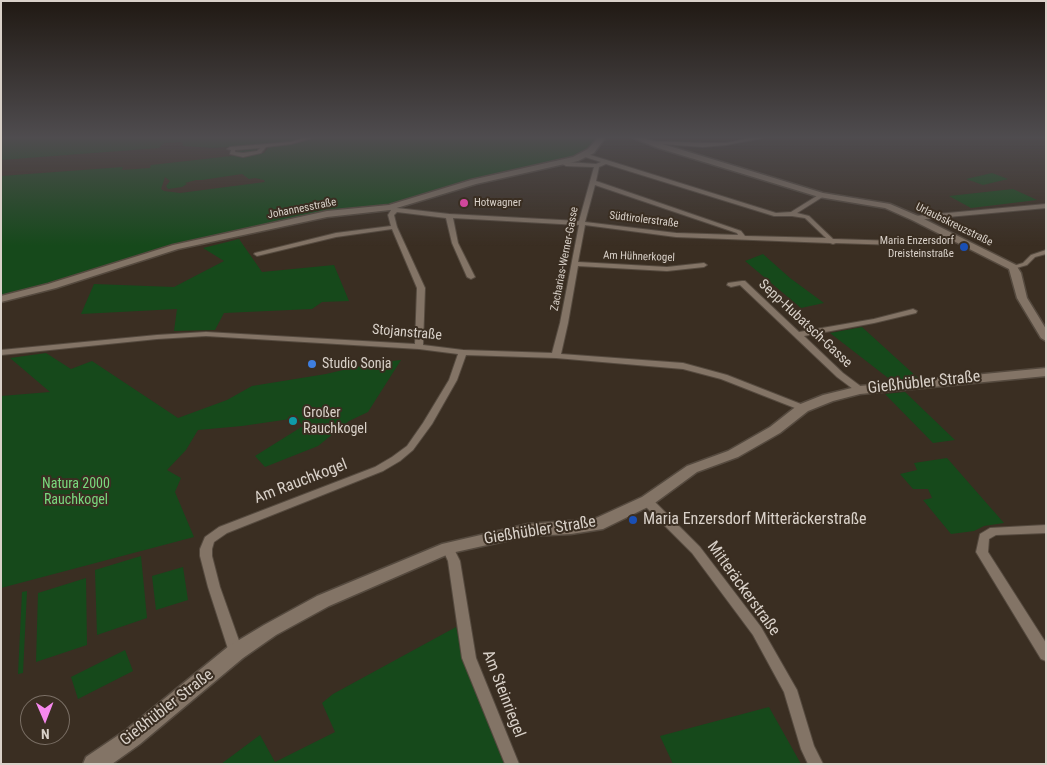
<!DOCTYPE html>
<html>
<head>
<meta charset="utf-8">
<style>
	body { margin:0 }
	#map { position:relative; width:1047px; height:765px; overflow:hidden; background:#3a2e22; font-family:"Roboto Condensed",sans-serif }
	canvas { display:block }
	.frame { position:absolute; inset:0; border:2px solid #d9d1c9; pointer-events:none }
	.north { position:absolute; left:20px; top:695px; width:50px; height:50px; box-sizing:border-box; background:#3a2e22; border:1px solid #7a6f65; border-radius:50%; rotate:179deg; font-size:14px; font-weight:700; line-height:20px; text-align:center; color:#d9d1c9 }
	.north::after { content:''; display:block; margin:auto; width:18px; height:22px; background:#f688ed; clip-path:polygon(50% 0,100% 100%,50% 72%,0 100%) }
</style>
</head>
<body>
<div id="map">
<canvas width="1047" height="765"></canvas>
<div class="frame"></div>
<div class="north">N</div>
</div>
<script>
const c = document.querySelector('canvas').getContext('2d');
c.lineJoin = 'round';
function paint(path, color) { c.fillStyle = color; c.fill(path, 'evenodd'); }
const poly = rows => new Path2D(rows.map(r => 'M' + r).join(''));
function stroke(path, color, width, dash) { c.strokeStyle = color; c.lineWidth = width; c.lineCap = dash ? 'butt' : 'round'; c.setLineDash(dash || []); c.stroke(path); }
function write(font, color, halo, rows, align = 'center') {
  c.font = font + ' "Roboto Condensed",sans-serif'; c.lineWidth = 4; c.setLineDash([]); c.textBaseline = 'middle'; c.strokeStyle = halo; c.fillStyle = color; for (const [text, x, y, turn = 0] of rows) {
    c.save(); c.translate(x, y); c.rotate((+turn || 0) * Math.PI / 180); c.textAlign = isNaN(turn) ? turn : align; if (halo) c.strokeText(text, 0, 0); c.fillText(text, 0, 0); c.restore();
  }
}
paint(poly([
	[1,138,597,138,586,150,572,157,463,183,387,205,166,248,82,275,1,297,1,176,123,167,122,170,150,168,151,165,240,155,235,154,235,152,261,147,250,154,264,153,271,144,213,148,183,146,182,142,164,143,159,148,1,160],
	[242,174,249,179,255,178,264,180,265,182,180,193,164,191,161,189,165,177,170,181,166,186,168,189,182,187,187,184,185,183,196,180,202,180],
	[992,173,1008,179,983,185,966,179],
	[1013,189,1037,200,971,208,949,196],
	[239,239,262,272,334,265,349,301,322,302,312,309,224,313,215,330,174,331,177,309,81,314,94,284,174,287,224,261,203,248],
	[763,254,790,278,824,303,801,308,745,261],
	[862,327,918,378,892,381,830,333],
	[46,353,71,369,92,361,178,418,227,400,252,386,326,374,369,364,401,360,368,412,349,421,318,446,265,467,255,456,303,426,297,418,242,426,198,430,186,450,167,470,181,478,175,492,194,537,1,588,1,396,50,392,10,358],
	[905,392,955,440,933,443,885,394],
	[947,458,1004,523,984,526,974,531,951,534,923,500,932,498,928,489,913,489,900,474,917,470,914,463],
	[141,556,147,618,97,635,95,570],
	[183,567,188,600,156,610,152,576],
	[86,578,87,645,36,662,38,593],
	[27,591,23,673,18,674,22,592],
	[456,627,466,666,504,764,221,764,260,735,275,762,335,732,322,703,333,694],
	[125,650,133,671,78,699,71,677],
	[769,707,801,764,673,764,660,736]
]), '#16491b');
const minor = poly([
	[303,138,312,138,291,144,266,147,261,153,243,157,230,154,231,150,227,149,230,147,291,142,303,138],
	[260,148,257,151,243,153,235,152,235,150,260,148],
	[750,138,763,138,726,145,703,147,648,143,646,142,648,141,703,143,726,143,750,138],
	[584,153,776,213,791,212,820,194,824,194,824,196,797,213,809,216,833,239,897,241,900,243,897,245,836,243,833,244,830,243,676,237,585,225,578,262,667,267,704,263,707,265,704,267,667,271,578,266,568,323,561,354,683,363,727,375,806,406,808,408,806,410,800,410,721,379,683,369,556,358,466,355,457,380,432,424,413,450,400,461,383,471,227,533,214,542,212,549,212,556,220,587,243,652,241,656,236,658,231,656,229,652,208,587,200,556,200,549,205,537,219,527,375,467,392,457,407,446,423,423,449,380,458,354,419,349,206,336,157,339,1,355,1,350,157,335,206,332,415,344,417,288,392,229,336,237,257,256,254,254,255,253,336,233,391,226,388,215,391,210,387,207,390,205,397,208,449,214,579,221,594,167,566,166,559,162,562,160,567,162,596,164,601,162,582,156,581,155,584,153],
	[606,164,774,216,792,216,805,218,826,238,745,236,741,231,596,181,599,167,606,164],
	[595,185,737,233,738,235,676,233,585,222,595,185],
	[397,212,446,218,452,243,467,277,471,279,475,277,458,243,453,218,579,225,560,323,552,353,463,350,423,345,425,288,397,227,394,215,397,212],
	[1046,204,1046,208,915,220,912,218,915,216,1046,204],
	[1046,250,1046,254,1035,257,1027,265,1013,269,1010,267,1023,263,1031,255,1046,250],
	[742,281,745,281,799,332,874,319,913,309,917,311,916,313,874,323,804,336,843,373,863,388,864,390,863,392,860,393,857,392,837,377,740,285,731,287,727,285,728,283,742,281],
	[647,497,651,498,700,547,761,627,797,690,814,746,823,764,808,764,801,749,784,692,753,635,692,553,643,504,642,501,643,498,647,497],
	[1046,525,1046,533,996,535,989,539,988,552,1046,643,1046,661,1041,659,976,552,980,534,990,528,1046,525],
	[448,544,452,545,460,561,476,658,519,764,505,764,462,658,448,561,442,548,444,545,448,544]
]);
const tertiary = poly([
	[633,138,643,138,823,193,890,204,918,216,1016,265,1021,273,1027,298,1046,329,1046,341,1041,338,1017,298,1009,269,912,220,885,208,819,197,658,148,633,138]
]);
const secondary = poly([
	[598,138,605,138,594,153,578,161,476,184,390,210,327,217,178,249,56,288,1,302,1,296,48,284,173,245,327,211,389,205,471,180,573,157,588,149,598,138],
	[1046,368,1046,376,860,394,833,401,808,411,780,433,738,457,697,472,652,505,603,529,571,534,528,536,451,553,329,606,276,635,243,658,140,744,112,764,83,764,86,757,126,730,229,646,264,625,317,596,442,544,528,524,594,519,642,497,687,466,728,451,770,427,798,405,823,395,860,386,1046,368]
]);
stroke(minor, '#554a3f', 2);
stroke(tertiary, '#554a3f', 3);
stroke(secondary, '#554a3f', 3);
paint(minor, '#837466');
paint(tertiary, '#837466');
paint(secondary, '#837466');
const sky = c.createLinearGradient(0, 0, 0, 246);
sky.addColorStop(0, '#201913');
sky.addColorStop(0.56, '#4f4c4f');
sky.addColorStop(1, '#4f4c4f00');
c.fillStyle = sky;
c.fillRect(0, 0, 1047, 246);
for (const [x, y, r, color] of [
	[464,203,5,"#d1479c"],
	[964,247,5,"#1a4fb4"],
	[312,364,5,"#3f7fe0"],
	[293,421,5,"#0f9aa8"],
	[633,520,5,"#1a4fb4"]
]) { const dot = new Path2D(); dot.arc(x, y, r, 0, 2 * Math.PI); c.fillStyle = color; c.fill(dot); stroke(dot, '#3a2e22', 2); }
write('11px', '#d9d1c9', '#3a2e22', [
	["Hotwagner",474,203],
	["Maria Enzersdorf",954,241,"right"],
	["Dreisteinstraße",954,254,"right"]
], 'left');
write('11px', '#d9d1c9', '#3a2e22', [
	["Johannesstraße",302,209,-11],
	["Südtirolerstraße",644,220,7],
	["Urlaubskreuzstraße",954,225,26],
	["Am Hühnerkogel",639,257,2],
	["Zacharias-Werner-Gasse",565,259,-79]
]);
write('14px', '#d9d1c9', '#3a2e22', [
	["Sepp-Hubatsch-Gasse",805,324,43],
	["Stojanstraße",407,333,5]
]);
write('14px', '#d9d1c9', '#3a2e22', [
	["Studio Sonja",322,364],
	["Großer",303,413],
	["Rauchkogel",303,429]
], 'left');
write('14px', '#79d97e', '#3a2e22', [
	["Natura 2000",76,484],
	["Rauchkogel",76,500]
]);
write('16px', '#d9d1c9', '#3a2e22', [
	["Gießhübler Straße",924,383,-6],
	["Am Rauchkogel",301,482,-21],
	["Gießhübler Straße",540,531,-9],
	["Mitteräckerstraße",743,589,54],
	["Am Steinriegel",503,694,69],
	["Gießhübler Straße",167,708,-38]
]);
write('16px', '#d9d1c9', '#3a2e22', [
	["Maria Enzersdorf Mitteräckerstraße",643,520]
], 'left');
</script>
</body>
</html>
